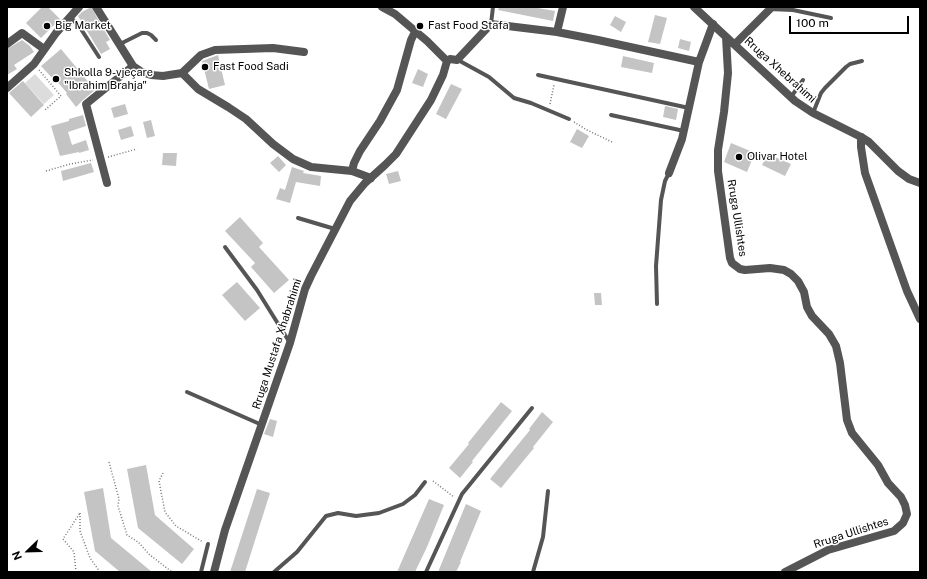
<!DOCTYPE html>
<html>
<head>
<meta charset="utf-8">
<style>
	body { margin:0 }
	#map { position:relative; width:927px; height:579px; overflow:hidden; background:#fff; font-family:"Public Sans",sans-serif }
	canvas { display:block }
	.frame { position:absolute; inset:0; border:8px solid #000; pointer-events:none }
	.north { position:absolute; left:8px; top:531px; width:40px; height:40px; -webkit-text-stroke:3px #fff; paint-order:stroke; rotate:247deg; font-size:11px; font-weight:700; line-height:16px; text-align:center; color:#000 }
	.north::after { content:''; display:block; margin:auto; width:14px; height:18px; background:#000; clip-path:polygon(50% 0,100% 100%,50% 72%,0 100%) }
	.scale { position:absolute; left:789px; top:16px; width:120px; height:18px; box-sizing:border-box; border:2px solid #000; border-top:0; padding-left:5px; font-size:12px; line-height:14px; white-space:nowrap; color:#000; -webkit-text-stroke:3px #fff; paint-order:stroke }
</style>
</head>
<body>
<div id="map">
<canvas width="927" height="579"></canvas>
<div class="frame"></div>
<div class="north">N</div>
<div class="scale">100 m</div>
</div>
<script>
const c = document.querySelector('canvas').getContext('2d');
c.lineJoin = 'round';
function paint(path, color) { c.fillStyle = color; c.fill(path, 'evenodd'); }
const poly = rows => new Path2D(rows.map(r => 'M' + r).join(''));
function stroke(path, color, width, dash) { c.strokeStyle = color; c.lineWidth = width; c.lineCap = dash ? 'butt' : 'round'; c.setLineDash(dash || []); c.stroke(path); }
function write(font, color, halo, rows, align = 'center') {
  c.font = font + ' "Public Sans",sans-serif'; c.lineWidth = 3; c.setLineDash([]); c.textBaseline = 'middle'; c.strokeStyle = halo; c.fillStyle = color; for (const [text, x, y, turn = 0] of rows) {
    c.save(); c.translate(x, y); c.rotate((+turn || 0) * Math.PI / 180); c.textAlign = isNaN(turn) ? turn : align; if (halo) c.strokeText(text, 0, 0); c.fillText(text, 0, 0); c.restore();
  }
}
paint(poly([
	[35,74,54,95,44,104,25,83]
]), '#dcdcdc');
paint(poly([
	[42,7,48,7,60,19,41,38,26,23],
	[91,7,110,40,106,42,110,49,101,54,78,16,82,12],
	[499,7,532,7,555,11,553,21,498,10],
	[655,15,667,18,660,44,648,42],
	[615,16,626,22,621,32,610,25],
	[680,39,691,42,689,51,678,48],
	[22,40,30,46,34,52,14,65,17,69,7,75,7,49],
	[61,49,95,90,83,100,76,107,66,94,67,93,55,79,54,80,41,66],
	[218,55,225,85,209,89,202,61],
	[623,56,654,63,652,73,621,67],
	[418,69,428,74,423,87,412,83],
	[23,81,44,105,31,117,9,93],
	[451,84,462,89,446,119,436,114],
	[125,104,128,114,114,118,111,108],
	[665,106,678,109,676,120,663,117],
	[83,115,86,126,68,132,72,145,86,140,89,150,79,153,79,152,60,156,51,126,69,121,69,119],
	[151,120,155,136,147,138,143,122],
	[131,126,134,136,121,140,118,130],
	[577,129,589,136,582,148,570,142],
	[731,143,755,153,747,172,724,162],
	[163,153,177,153,176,166,162,165],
	[768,154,791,164,785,176,762,165],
	[278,156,286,165,279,172,270,163],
	[91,163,94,172,63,181,61,171],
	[292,167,304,171,303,173,321,176,320,186,296,182,290,203,276,199,280,188,285,190],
	[398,171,401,181,389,184,386,174],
	[240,217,263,243,259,247,289,280,274,293,251,267,255,263,225,231],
	[237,282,260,308,245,321,222,295],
	[594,293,601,293,602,305,595,305],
	[501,402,512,411,472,461,473,462,460,478,449,468,469,444,468,443],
	[542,412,553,422,533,447,534,448,501,488,490,479,530,430,529,429],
	[270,419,277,421,273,437,264,434],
	[146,465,155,515,194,549,182,564,138,528,127,469],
	[103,488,111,538,152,572,120,572,95,551,84,492],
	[257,489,270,493,245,572,230,572],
	[429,499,444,505,427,547,415,572,397,572],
	[466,504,481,511,460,562,461,562,456,572,438,572]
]), '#c4c4c4');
stroke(poly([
	[39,70,61,96,45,110],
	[550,104,554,85],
	[574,122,587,130,612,142],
	[108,157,137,149],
	[46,171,70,164,93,160],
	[109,462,119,499,118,506,127,535,138,542,150,555,172,572],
	[163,473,159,481,165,512,176,526,203,542],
	[433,481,454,497],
	[80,513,80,531,90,558,100,572],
	[76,572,74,552,63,539,80,513]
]), '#777', 1.5, [1, 2]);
stroke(poly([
	[769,9,793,10,831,18],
	[70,17,79,26,99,57],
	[491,24,493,7],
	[120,44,142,33,147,33,151,35,156,40],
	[458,60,489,77,514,98,531,103,569,119],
	[538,75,689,108],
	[791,97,803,80],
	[813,113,821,93,825,88,846,67,850,64,862,61],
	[611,115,684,131],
	[298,218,335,229],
	[225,247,257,290,290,343],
	[657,304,656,266,661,200,665,181,669,173],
	[187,392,262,425],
	[201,572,208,544],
	[274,572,297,552,326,516,338,513,356,516,379,513,403,504,415,495,425,482],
	[426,572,462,494,532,408],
	[533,572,543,537,548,491]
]), '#555', 4);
stroke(poly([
	[96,7,133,66,142,72,151,75,163,76,182,73,201,55,215,50,273,48,304,52],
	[557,32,563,7],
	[7,44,22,33,44,49],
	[735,44,772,7],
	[447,61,450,59,457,60,491,24,557,32,598,40,699,62],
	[182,73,198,89,228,107,246,119,273,144,293,159,311,167,352,171,371,178],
	[7,88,34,64,56,33,79,7],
	[861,137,861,147,865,173,907,291,920,319],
	[352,171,354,163,360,151,380,121,397,90,411,40,415,32],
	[669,173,682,139,699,62,713,24],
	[107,183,86,104,133,66]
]), '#555', 8);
stroke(poly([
	[694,7,795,101,813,113,861,137,869,142,898,171,909,179,920,183],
	[726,37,728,73,724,112,718,150,718,171,730,258,732,263,740,269,745,270,770,268,784,270,791,274,798,281,804,292,807,307,812,316,829,334,836,346,840,363,847,420,852,433,878,465,888,483,901,497,905,505,907,514,903,523,894,531,828,550,785,572],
	[214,572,225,530,290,343,305,289,311,276,350,201,365,183,385,165,396,154,431,100,443,75,447,61,427,41,395,14,382,7]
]), '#555', 8);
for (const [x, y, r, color] of [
	[47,26,4,"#000"],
	[420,26,4,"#000"],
	[205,67,4,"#000"],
	[56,79,4,"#000"],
	[739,157,4,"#000"]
]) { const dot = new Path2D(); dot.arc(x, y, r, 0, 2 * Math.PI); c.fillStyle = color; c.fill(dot); stroke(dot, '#fff', 1.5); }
write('11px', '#000', '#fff', [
	["Big Market",55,26],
	["Fast Food Stafa",428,26],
	["Fast Food Sadi",213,67],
	["Shkolla 9-vjeçare",64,73],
	["\"Ibrahim Brahja\"",64,86],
	["Olivar Hotel",747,157]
], 'left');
write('11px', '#000', '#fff', [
	["Rruga Xhebrahimi",780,70,42],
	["Rruga Ullishtes",737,218,81],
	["Rruga Mustafa Xhabrahimi",277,344,-72],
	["Rruga Ullishtes",851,533,-18]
]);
</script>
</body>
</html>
